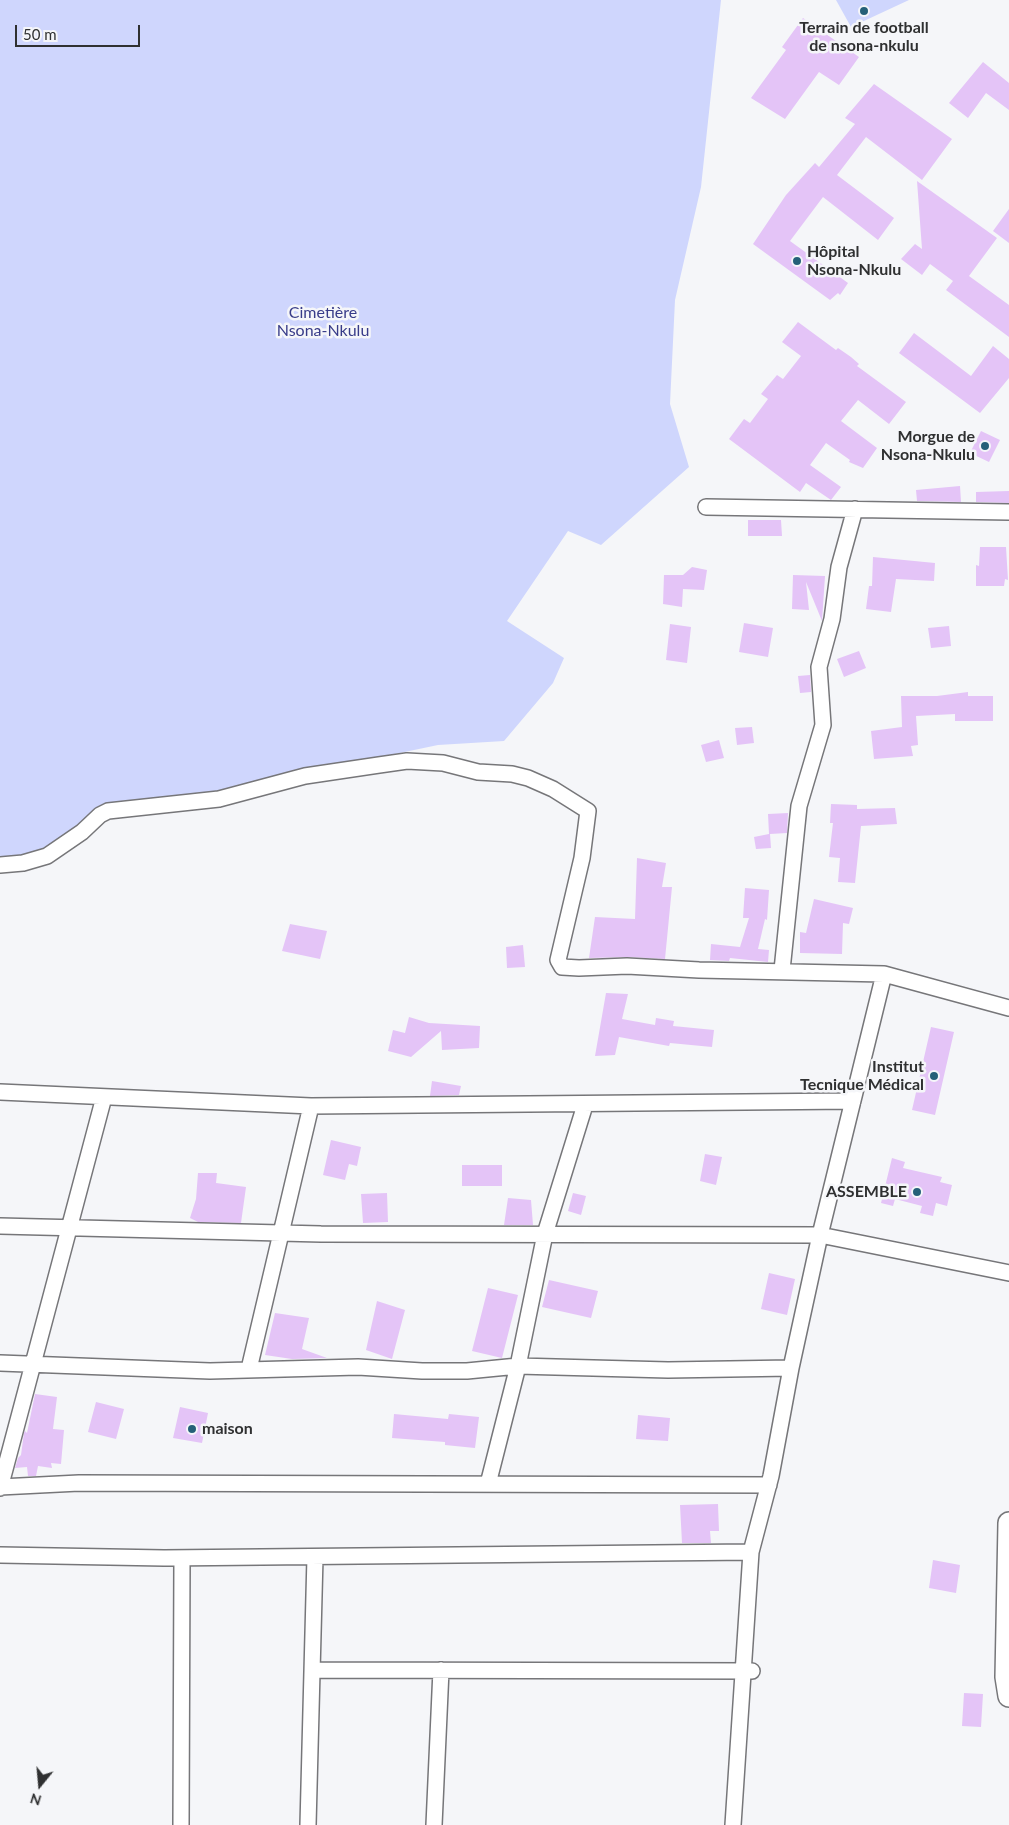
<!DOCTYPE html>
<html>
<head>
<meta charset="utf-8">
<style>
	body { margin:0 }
	#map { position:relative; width:1009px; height:1825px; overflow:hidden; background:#f5f6f9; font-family:Lato,sans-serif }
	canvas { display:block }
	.north { position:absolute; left:15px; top:1760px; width:50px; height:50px; -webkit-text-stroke:4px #f5f6f9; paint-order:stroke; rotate:197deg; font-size:14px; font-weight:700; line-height:20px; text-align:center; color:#2f3031 }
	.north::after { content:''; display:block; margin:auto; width:18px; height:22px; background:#2f3031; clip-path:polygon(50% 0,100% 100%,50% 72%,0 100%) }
	.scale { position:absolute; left:15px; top:25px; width:125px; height:22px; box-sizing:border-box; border:2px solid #2f3031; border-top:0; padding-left:6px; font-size:15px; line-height:18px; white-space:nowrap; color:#2f3031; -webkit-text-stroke:4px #f5f6f9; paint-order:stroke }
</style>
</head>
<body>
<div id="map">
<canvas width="1009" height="1825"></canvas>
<div class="north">N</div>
<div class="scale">50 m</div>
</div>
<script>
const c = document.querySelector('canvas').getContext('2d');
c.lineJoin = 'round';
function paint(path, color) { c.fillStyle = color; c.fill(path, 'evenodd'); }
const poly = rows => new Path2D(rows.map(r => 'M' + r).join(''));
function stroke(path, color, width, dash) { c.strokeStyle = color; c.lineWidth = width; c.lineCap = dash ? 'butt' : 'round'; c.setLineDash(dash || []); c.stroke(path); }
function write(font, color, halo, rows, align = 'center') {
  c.font = font + ' Lato,sans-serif'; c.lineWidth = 5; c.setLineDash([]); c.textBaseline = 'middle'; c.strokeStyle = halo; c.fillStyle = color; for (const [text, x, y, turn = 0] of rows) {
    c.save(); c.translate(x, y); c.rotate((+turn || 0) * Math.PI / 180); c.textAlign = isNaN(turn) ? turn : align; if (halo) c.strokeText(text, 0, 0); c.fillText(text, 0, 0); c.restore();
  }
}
paint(poly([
	[0,0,721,0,701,187,675,300,670,404,689,467,601,545,568,531,507,621,564,658,553,683,504,741,438,745,199,795,105,805,56,843,29,858,0,860],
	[836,0,909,0,851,27]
]), '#cfd6fd');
paint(poly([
	[803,18,859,57,839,85,819,72,785,119,751,98,786,50,782,47],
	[983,62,1009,83,1009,110,986,93,968,118,949,103],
	[874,84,952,139,922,180,866,137,837,175,894,218,878,240,823,197,790,241,848,283,840,295,838,293,830,300,753,244,786,195,815,163,819,167,855,124,845,118],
	[917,181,997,238,969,276,1009,305,1009,337,946,290,953,281,930,264,922,275,901,259,915,244,922,249],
	[1009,209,1009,243,993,231],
	[798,322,836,350,838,348,851,357,859,364,857,366,906,402,889,424,858,400,841,421,877,448,863,468,849,462,850,460,826,443,810,465,841,487,831,500,806,483,800,492,729,439,744,419,750,423,768,399,761,394,777,375,783,379,801,356,782,342],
	[914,333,971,376,993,346,1009,359,1009,378,980,413,899,353],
	[981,431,1000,440,989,462,970,453],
	[960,486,961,502,917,501,916,490],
	[1009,491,1009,503,976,502,976,492],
	[748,520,781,520,782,536,748,536],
	[980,547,1006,547,1008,580,1005,579,1004,586,976,586,976,565,979,566],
	[873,557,935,563,934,581,896,579,891,612,866,609,869,586,872,586],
	[692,567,707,570,704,590,683,589,682,607,663,604,664,575,683,575],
	[793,575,825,576,822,621,806,582,809,610,792,609],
	[744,623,773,628,768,657,739,652],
	[670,624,691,627,687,663,666,660],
	[949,626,951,646,931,648,928,628],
	[859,651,866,668,844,677,837,659],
	[810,675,811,692,800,693,798,676],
	[968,692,968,696,993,696,993,721,955,721,955,714,916,716,918,745,911,746,913,756,874,759,871,731,902,727,901,696,937,696],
	[752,727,754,743,737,745,735,728],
	[719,740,724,758,706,762,701,745],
	[831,804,857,805,857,809,895,808,897,824,861,826,855,883,838,882,840,858,829,857,833,823,830,823],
	[788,813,787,833,770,834,771,848,756,849,754,837,769,834,768,814],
	[637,858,666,863,662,887,672,887,665,959,628,957,589,958,595,917,635,919],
	[745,888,769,890,767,920,765,919,758,949,769,950,768,962,730,958,729,961,710,960,711,944,740,947,749,918,743,918],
	[814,899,853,908,849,924,843,923,842,954,800,953,800,932,806,933],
	[290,924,327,931,320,959,282,951],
	[523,945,525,967,507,968,506,947],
	[606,993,628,994,622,1019,655,1025,656,1018,674,1021,673,1026,714,1030,712,1047,670,1043,669,1046,619,1037,615,1055,595,1056],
	[409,1017,429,1023,480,1026,479,1048,442,1050,441,1031,411,1057,388,1051,393,1030,405,1033],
	[931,1027,954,1032,935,1115,912,1110],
	[432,1081,461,1086,459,1095,430,1096],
	[331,1140,361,1147,357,1166,349,1164,345,1180,323,1175],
	[705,1154,722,1157,716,1185,700,1181],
	[892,1158,905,1162,903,1168,942,1177,940,1182,952,1185,947,1206,936,1203,933,1216,920,1213,922,1206,895,1199,893,1206,881,1203],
	[462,1165,502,1165,502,1186,462,1186],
	[198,1173,217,1173,216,1183,246,1187,241,1223,198,1222,190,1218,196,1199],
	[387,1193,388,1222,363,1223,361,1194],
	[573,1193,586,1196,581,1215,568,1211],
	[508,1198,531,1200,533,1225,504,1225],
	[769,1273,795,1279,787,1315,761,1309],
	[549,1280,598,1291,591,1318,542,1307],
	[488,1288,518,1295,502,1358,472,1351],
	[377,1301,405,1310,392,1359,366,1350],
	[275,1313,309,1318,302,1349,327,1358,292,1359,265,1355],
	[35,1394,57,1397,53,1429,64,1430,61,1464,51,1463,52,1468,38,1466,36,1476,28,1476,27,1467,15,1468,18,1458,21,1455,24,1433,25,1431,27,1433],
	[96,1402,124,1409,116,1439,88,1432],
	[180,1407,208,1413,202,1443,173,1438],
	[394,1414,448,1419,449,1414,479,1417,475,1448,445,1445,445,1442,392,1438],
	[638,1415,670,1418,668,1441,636,1439],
	[718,1504,719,1531,710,1531,711,1543,682,1543,680,1505],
	[933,1560,960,1565,956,1593,929,1588],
	[964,1693,983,1694,981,1727,962,1726]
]), '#e4c4f7');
const street = poly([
	[706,507,1009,512],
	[0,865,23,863,47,856,82,832,100,815,108,811,219,799,305,776,379,765,407,761,443,763,478,772,512,774,528,778,553,789,588,811,582,858,558,960,562,967,579,968,627,966,699,970,884,974,1009,1008],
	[782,970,799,806,823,725,819,667,832,619,839,567,855,509],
	[0,1092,311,1106,853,1101],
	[0,1226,321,1234,820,1235,884,974],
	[0,1363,210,1371,358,1367,422,1371,467,1371,518,1366,668,1370,791,1368,820,1235,1009,1273],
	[249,1369,311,1106],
	[488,1484,518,1366,545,1234,585,1105],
	[0,1487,79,1483,769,1485],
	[0,1488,104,1097],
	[0,1555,164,1558,751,1552],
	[313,1670,752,1671],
	[181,1825,182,1558],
	[308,1825,315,1557],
	[434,1825,441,1670],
	[733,1825,751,1552,771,1476,791,1368]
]);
const secondary = poly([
	[1009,1523,1006,1677,1009,1696]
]);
stroke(street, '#767679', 18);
stroke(secondary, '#767679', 24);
stroke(street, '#fff', 15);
stroke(secondary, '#fff', 21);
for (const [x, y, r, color] of [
	[864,11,5,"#256078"],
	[797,261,5,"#256078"],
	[985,446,5,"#256078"],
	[934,1076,5,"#256078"],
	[917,1192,5,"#256078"],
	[192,1429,5,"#256078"]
]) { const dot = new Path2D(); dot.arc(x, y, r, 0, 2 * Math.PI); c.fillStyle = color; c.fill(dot); stroke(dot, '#f5f6f9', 2); }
write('bold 16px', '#2f3031', '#f5f6f9', [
	["Terrain de football",864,28,"center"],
	["de nsona-nkulu",864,46,"center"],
	["Hôpital",807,252,"left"],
	["Nsona-Nkulu",807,270,"left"],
	["Morgue de",975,437],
	["Nsona-Nkulu",975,455],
	["Institut",924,1067],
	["Tecnique Médical",924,1085],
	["ASSEMBLE",907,1192],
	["maison",202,1429,"left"]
], 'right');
write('16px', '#383c89', '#f5f6f9', [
	["Cimetière",323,313],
	["Nsona-Nkulu",323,331]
]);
</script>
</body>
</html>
